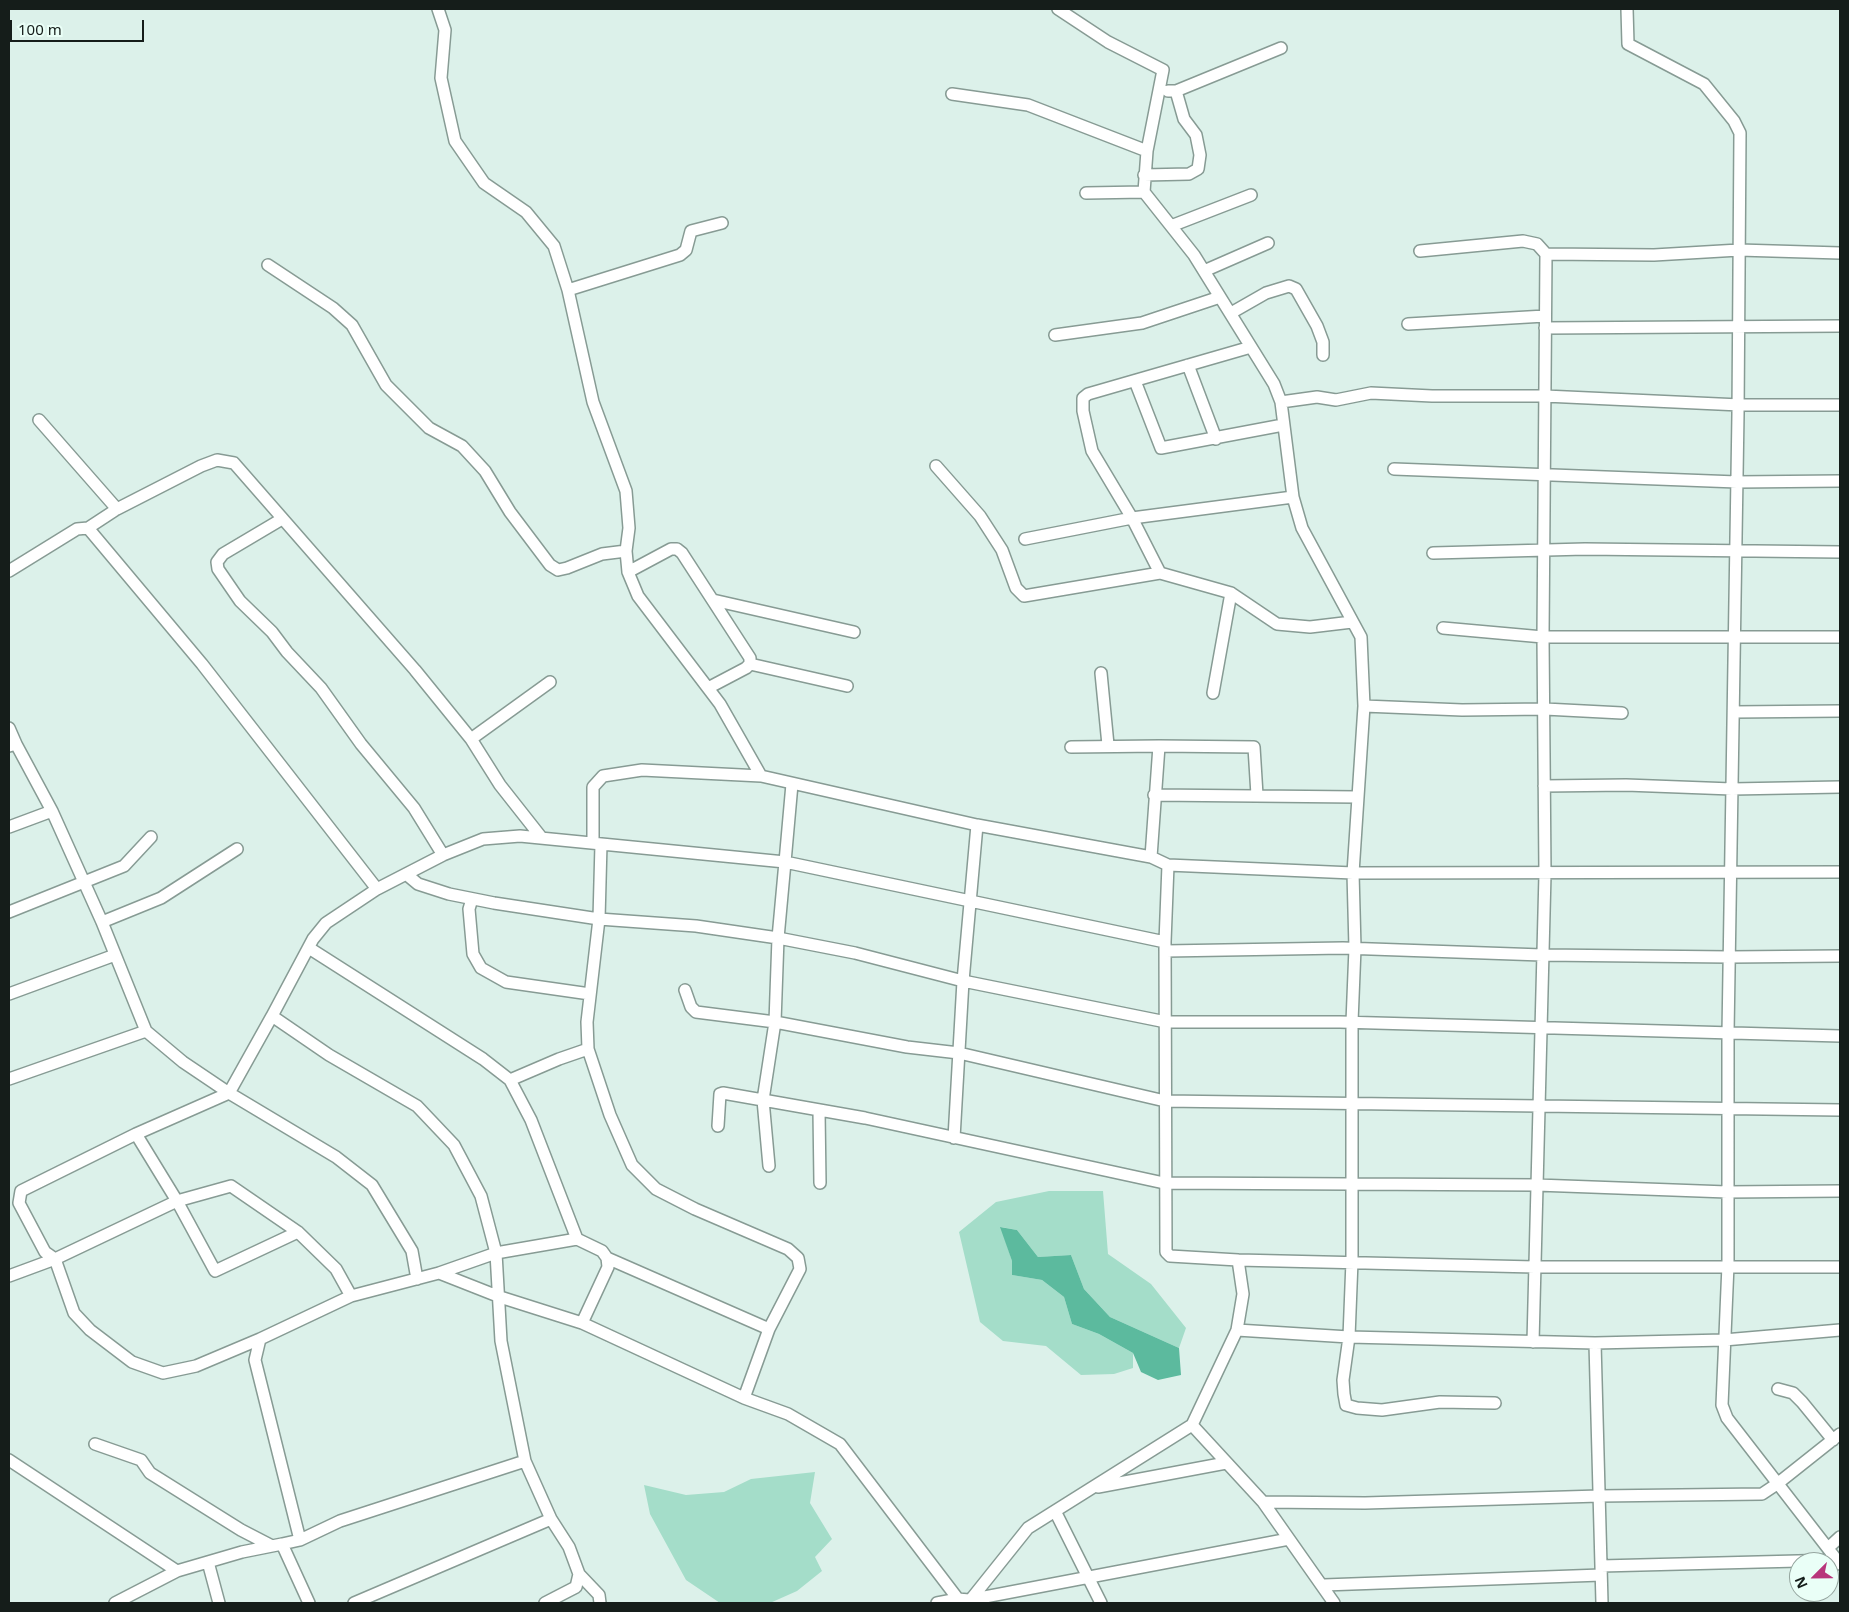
<!DOCTYPE html>
<html>
<head>
<meta charset="utf-8">
<style>
	body { margin:0 }
	#map { position:relative; width:1849px; height:1612px; overflow:hidden; background:#dcf1ea; font-family:"Noto Sans",sans-serif }
	canvas { display:block }
	.frame { position:absolute; inset:0; border:10px solid #151d1a; pointer-events:none }
	.north { position:absolute; left:1789px; top:1552px; width:50px; height:50px; box-sizing:border-box; background:#eafff7; border:1px solid #95a59f; border-radius:50%; rotate:247deg; font-size:14px; font-weight:700; line-height:20px; text-align:center; color:#151d1a }
	.north::after { content:''; display:block; margin:auto; width:18px; height:22px; background:#b8357b; clip-path:polygon(50% 0,100% 100%,50% 72%,0 100%) }
	.scale { position:absolute; left:10px; top:20px; width:134px; height:22px; box-sizing:border-box; border:2px solid #151d1a; border-top:0; padding-left:6px; font-size:15px; line-height:18px; white-space:nowrap; color:#151d1a; -webkit-text-stroke:4px #eafff7; paint-order:stroke }
</style>
</head>
<body>
<div id="map">
<canvas width="1849" height="1612"></canvas>
<div class="frame"></div>
<div class="north">N</div>
<div class="scale">100 m</div>
</div>
<script>
const c = document.querySelector('canvas').getContext('2d');
c.lineJoin = 'round';
function paint(path, color) { c.fillStyle = color; c.fill(path, 'evenodd'); }
const poly = rows => new Path2D(rows.map(r => 'M' + r).join(''));
function stroke(path, color, width, dash) { c.strokeStyle = color; c.lineWidth = width; c.lineCap = dash ? 'butt' : 'round'; c.setLineDash(dash || []); c.stroke(path); }
paint(poly([
	[1049,1191,1103,1191,1108,1254,1151,1284,1186,1328,1179,1348,1110,1317,1084,1289,1071,1255,1038,1257,1017,1230,1001,1227,1012,1261,1012,1275,1042,1280,1064,1297,1072,1324,1099,1334,1133,1353,1133,1368,1114,1374,1081,1375,1046,1346,1003,1341,980,1322,959,1232,996,1202],
	[815,1472,810,1503,832,1539,815,1557,822,1571,797,1591,770,1603,720,1603,686,1580,650,1514,644,1485,686,1495,724,1492,751,1479]
]), '#a4ddc9');
paint(poly([
	[1000,1227,1017,1230,1038,1257,1071,1255,1084,1289,1110,1317,1179,1348,1181,1375,1158,1380,1141,1372,1133,1353,1099,1334,1072,1324,1064,1297,1042,1280,1012,1275,1012,1261]
]), '#5cba9e');
const minor = poly([
	[438,9,445,30,441,78,455,141,484,183,526,212,554,246,568,290,593,402,626,491,629,528,626,551,628,572,638,596,720,704,761,776,977,825,1151,857,1168,865,1353,873,1840,872],
	[1058,9,1108,42,1163,70,1147,151,1144,192,1194,255,1274,384,1281,402,1293,497,1302,528,1361,637,1364,706,1462,710,1545,709,1622,713],
	[1627,9,1628,44,1704,84,1734,121,1740,133,1738,414,1728,1034,1728,1265,1722,1405,1727,1418,1840,1564],
	[1168,91,1176,91,1281,48],
	[952,94,1028,105,1147,151],
	[1144,175,1189,174,1198,169,1200,155,1196,135,1184,119,1176,91],
	[1086,193,1144,192],
	[1171,226,1251,195],
	[1420,251,1523,241,1537,244,1546,254,1543,637,1545,874,1533,1342],
	[1546,254,1654,255,1739,250,1840,253],
	[268,265,333,308,352,325,386,385,429,428,462,446,485,471,510,512,550,565,558,570,567,568,602,554,626,551],
	[1204,271,1268,243],
	[568,290,680,255,686,250,691,231,722,223],
	[1231,313,1266,293,1289,286,1296,289,1317,326,1323,342,1323,355],
	[1408,324,1545,316],
	[1545,328,1840,326],
	[1055,335,1142,323,1220,297],
	[1188,365,1216,439],
	[1135,381,1161,448,1283,425],
	[1281,402,1317,397,1336,400,1371,393,1432,396,1545,396,1740,405,1840,405],
	[39,420,117,509],
	[936,466,980,516,1002,550,1016,588,1024,596,1160,573,1231,593,1277,624,1310,627,1352,622],
	[1394,469,1737,482,1840,481],
	[282,519,223,554,217,562,218,569,240,601,272,632,287,652,321,688,361,744,414,808,443,855],
	[88,528,117,509,201,466,217,460,234,463,415,670,471,739],
	[1025,539,1132,518,1293,497],
	[1433,553,1585,549,1840,552],
	[9,571,77,529,88,528,202,664,377,889],
	[628,572,671,549,677,549,682,553,750,658,750,664,746,668,708,688],
	[1160,573,1132,518,1092,451,1083,411,1083,398,1088,394,1251,347],
	[713,600,854,632],
	[1443,628,1543,637,1840,637],
	[750,664,847,686],
	[1101,673,1108,745],
	[1213,693,1231,593],
	[1364,706,1353,873,1355,948,1352,1022,1352,1261,1349,1337,1343,1380,1344,1394,1346,1405,1357,1408,1382,1410,1440,1402,1495,1403],
	[1734,712,1840,711],
	[9,728,16,744],
	[9,746,16,744,52,811,102,922,146,1031,183,1062,229,1093,336,1157,372,1185,412,1251,417,1279],
	[1159,746,1254,747,1257,795],
	[1071,747,1159,746,1151,857],
	[792,784,785,862,1165,942],
	[1544,786,1626,785,1732,789,1840,787],
	[1154,795,1357,797],
	[9,827,52,811],
	[541,837,500,785,471,739,550,682],
	[593,843,593,787,603,776,642,770,761,776],
	[601,844,599,919,587,1022,588,1049,610,1115,632,1165,656,1189,695,1209,788,1249,798,1258,800,1269,769,1329,744,1398],
	[406,874,418,884,449,894,494,903,599,919,696,926,778,938,775,1022,763,1100,769,1166],
	[472,899,469,909,473,954,481,968,506,982,590,994],
	[9,912,124,866,151,837],
	[102,922,161,898,237,849],
	[309,948,483,1059,510,1080,531,1120,577,1239,602,1251,607,1258,608,1267,582,1323],
	[1166,951,1343,948,1542,955,1730,957,1840,956],
	[685,990,691,1007,696,1012,775,1022,907,1047,959,1053,1165,1101,1840,1110],
	[9,994,115,955],
	[272,1016,229,1093,136,1134,177,1201,231,1186,298,1232,336,1269,351,1296],
	[9,1079,146,1031],
	[510,1080,559,1059,588,1049],
	[819,1111,820,1183],
	[718,1126,720,1094,723,1093,865,1118,1164,1183,1537,1185,1727,1192,1840,1191],
	[136,1134,21,1191,19,1203,45,1252,55,1259,177,1201,215,1271,298,1232],
	[954,1138,963,981,977,825],
	[607,1258,769,1329],
	[1238,1260,1535,1267,1840,1267],
	[439,1273,500,1297,582,1323,744,1398,788,1414,840,1444,958,1599],
	[9,1276,55,1259,74,1313,90,1330,132,1362,163,1373,196,1366,260,1339],
	[1237,1330,1349,1337,1595,1343,1724,1340,1840,1330],
	[1595,1343,1602,1603],
	[1778,1389,1793,1393,1802,1402,1833,1440],
	[1192,1425,1263,1502,1334,1603],
	[95,1444,141,1460,150,1473,241,1530,270,1545],
	[9,1460,177,1571],
	[1098,1487,1226,1463],
	[1263,1502,1365,1503,1599,1496,1762,1494,1777,1484,1840,1434],
	[1055,1511,1101,1603],
	[300,1540,255,1360,260,1339,351,1296,439,1273,496,1253,577,1239],
	[282,1544,300,1540,340,1521,525,1461],
	[1828,1548,1840,1537],
	[208,1562,219,1603],
	[1601,1566,1837,1560],
	[579,1574,599,1595,600,1603],
	[1324,1585,1601,1575],
	[115,1603,177,1571,242,1552,282,1544,309,1603],
	[354,1603,551,1519],
	[545,1603,576,1587,579,1574,569,1547,551,1519,525,1461,501,1341,496,1253,481,1196,454,1145,417,1106,329,1055,272,1016,313,939,326,923,377,889,443,855,483,839,520,836,785,862,778,938,855,953,963,981,1166,1022,1340,1022,1840,1036],
	[937,1603,958,1599,969,1600,1289,1539],
	[968,1603,1028,1528,1192,1425,1237,1330,1243,1294,1238,1260,1170,1256,1166,1252,1165,942,1168,865]
]);
stroke(minor, '#879b94', 14);
stroke(minor, '#fff', 11);
</script>
</body>
</html>
